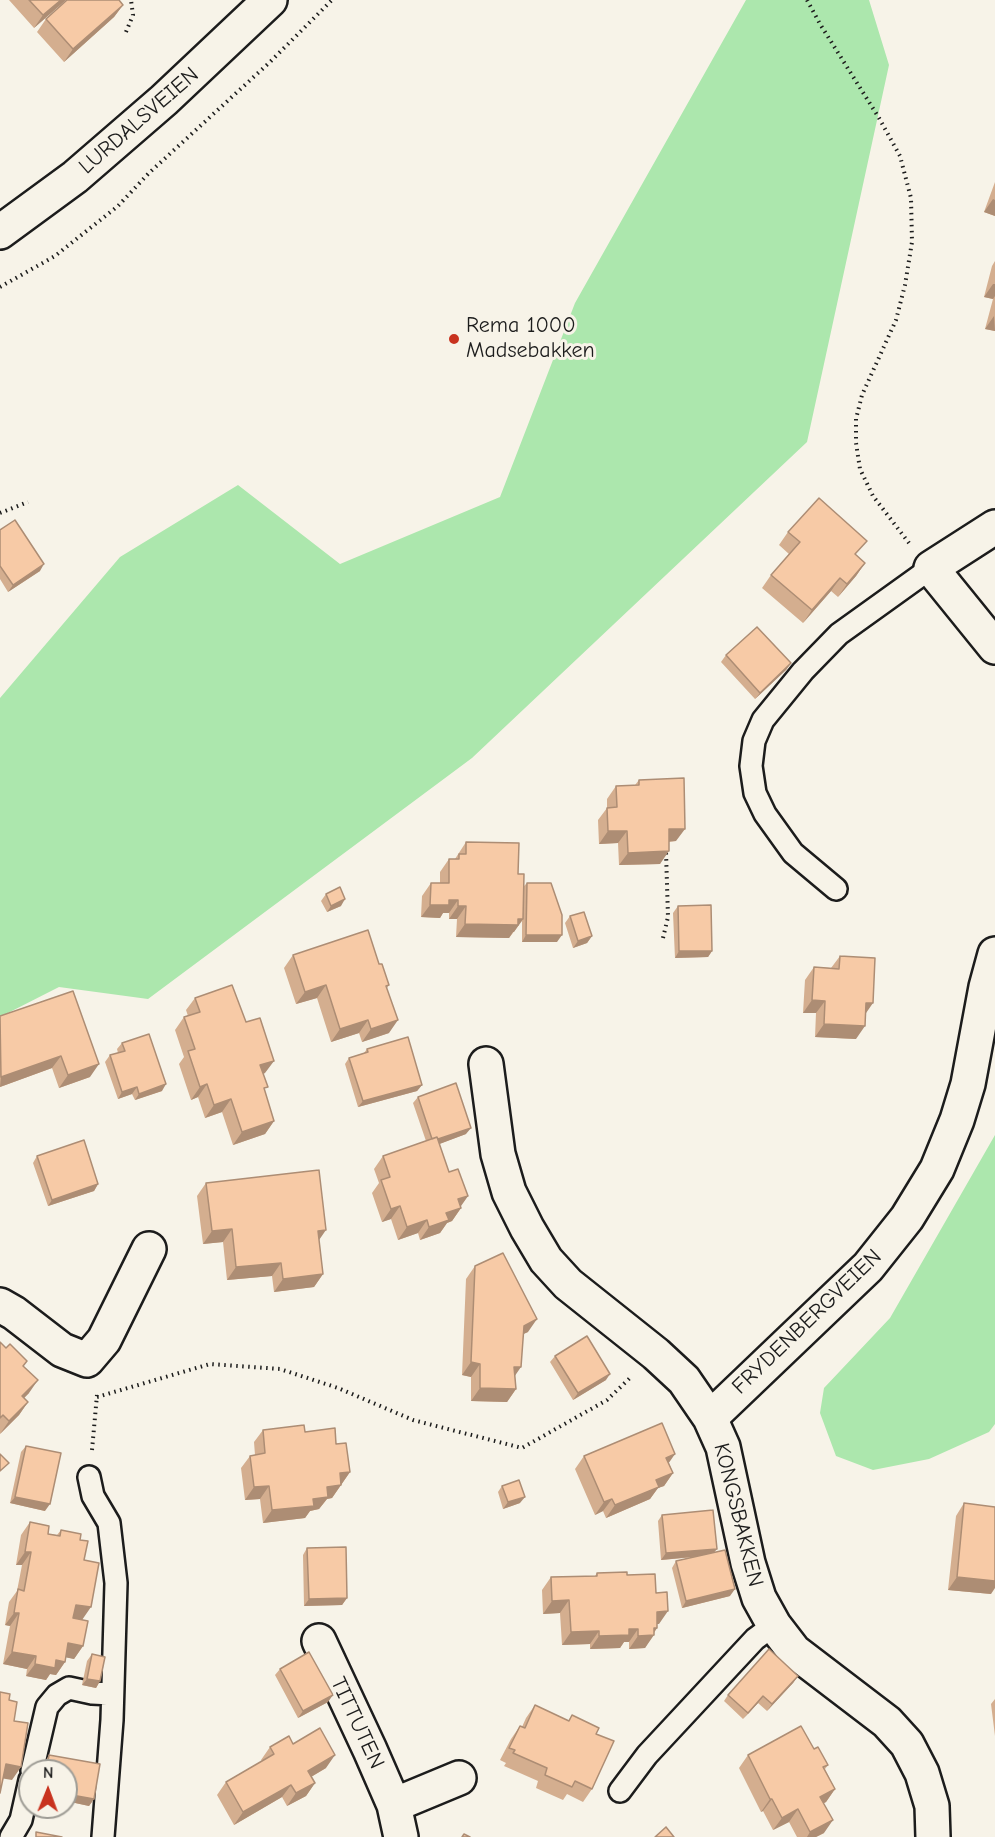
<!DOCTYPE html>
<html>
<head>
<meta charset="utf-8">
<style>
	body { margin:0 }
	#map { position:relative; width:995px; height:1837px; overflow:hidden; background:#f7f3e8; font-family:"Comic Neue",sans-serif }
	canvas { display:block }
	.north { position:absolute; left:18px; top:1759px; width:60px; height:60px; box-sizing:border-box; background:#f7f3e8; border:2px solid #9f9d96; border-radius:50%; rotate:1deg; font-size:16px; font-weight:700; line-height:24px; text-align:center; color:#1c1c1c }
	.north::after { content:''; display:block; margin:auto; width:21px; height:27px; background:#c8321e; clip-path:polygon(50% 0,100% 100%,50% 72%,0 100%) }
</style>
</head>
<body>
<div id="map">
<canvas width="995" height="1837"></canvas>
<div class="north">N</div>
</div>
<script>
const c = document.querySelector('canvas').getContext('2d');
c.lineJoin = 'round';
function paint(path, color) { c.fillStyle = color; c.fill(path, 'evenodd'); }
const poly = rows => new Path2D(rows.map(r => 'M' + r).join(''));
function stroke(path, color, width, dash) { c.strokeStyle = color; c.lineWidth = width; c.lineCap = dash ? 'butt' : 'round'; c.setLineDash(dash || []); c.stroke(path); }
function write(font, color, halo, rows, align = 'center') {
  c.font = font + ' "Comic Neue",sans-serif'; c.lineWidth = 6; c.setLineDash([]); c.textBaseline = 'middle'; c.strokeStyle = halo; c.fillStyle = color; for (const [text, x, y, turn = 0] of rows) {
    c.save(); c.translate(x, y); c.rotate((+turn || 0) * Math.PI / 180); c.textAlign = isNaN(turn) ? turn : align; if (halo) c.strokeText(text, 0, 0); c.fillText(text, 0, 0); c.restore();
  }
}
paint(poly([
	[746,0,869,0,889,65,807,442,472,758,148,999,59,987,0,1017,0,698,120,557,238,485,340,564,500,497,575,303],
	[995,1135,995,1424,989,1432,929,1459,873,1470,836,1456,820,1413,824,1388,890,1318]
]), '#ace7ad');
const lane = poly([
	[836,889,793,853,765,814,755,793,751,766,754,741,763,720,803,671,839,634,931,568],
	[89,1477,93,1496,109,1523,116,1583,112,1720,103,1837],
	[32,1771,47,1707,57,1695,69,1688,92,1693,112,1694],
	[620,1791,647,1755,755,1639,774,1625],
	[11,1837,21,1820,30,1780]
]);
const street = poly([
	[995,527,931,568,995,647],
	[486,1064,498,1154,509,1192,527,1228,546,1260,568,1284,656,1354,684,1380,710,1418,723,1447,748,1563,759,1598,774,1625,794,1651,887,1722,907,1744,922,1773,932,1806,933,1837],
	[0,1305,14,1313,62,1350,87,1360,104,1340,149,1249],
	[710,1418,868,1267,907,1218,937,1169,957,1120,968,1084,986,987,995,954],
	[319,1641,370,1750,394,1805,401,1837],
	[394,1805,459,1778]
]);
const secondary = poly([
	[0,232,75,177,164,100,270,0]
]);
stroke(lane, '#1c1c1c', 26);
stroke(street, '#1c1c1c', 38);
stroke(secondary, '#1c1c1c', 38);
stroke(poly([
	[807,0,820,24,879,118,900,156,911,198,912,242,905,285,896,320,862,395,856,419,856,443,860,469,873,496,909,543],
	[126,32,133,15,131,0],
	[0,287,55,256,118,206,149,173,270,62,332,0],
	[0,513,28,502],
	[663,938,668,917,666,852],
	[97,1397,210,1364,280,1369,338,1388,413,1420,522,1448,607,1400,631,1377],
	[92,1450,97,1395]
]), '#1c1c1c', 4, [1.5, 4.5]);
stroke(lane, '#f7f3e8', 21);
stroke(street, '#f7f3e8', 33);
stroke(secondary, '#f7f3e8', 33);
paint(poly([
	[9,0,66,0,34,28],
	[123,5,114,17,64,62,37,32,46,19],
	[995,182,995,216,984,212],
	[995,261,995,331,985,329,993,299,984,297,992,266],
	[0,530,40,571,8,592,0,579],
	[788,532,856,556,865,563,856,576,838,597,831,591,803,623,762,588,771,575,789,554,779,545],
	[726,655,791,663,786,670,755,699,721,662],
	[639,780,676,841,669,842,660,864,619,865,618,843,599,844,598,820,607,808,607,799,616,786,635,785],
	[466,842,518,874,524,886,527,883,557,942,522,942,522,921,509,938,456,937,457,919,449,919,449,913,443,913,440,918,421,917,422,896,431,883,440,883,440,872,449,859,455,859],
	[326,894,341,906,327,912,321,901],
	[678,906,712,951,708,957,675,958,673,913],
	[570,916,592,936,587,943,573,948,565,923],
	[293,955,379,964,389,985,387,988,389,1033,362,1042,359,1033,331,1042,317,998,296,1004,284,968],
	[840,956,856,1039,815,1037,816,1013,803,1013,805,980,814,967,831,968],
	[73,991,90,1077,59,1088,52,1068,0,1087,0,1016],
	[195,998,265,1073,263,1074,265,1092,274,1121,265,1134,233,1145,222,1112,205,1118,198,1097,191,1100,179,1064,184,1057,175,1030,184,1017,188,1016,186,1010],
	[122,1043,162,1091,135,1100,132,1094,118,1099,105,1062,110,1055,118,1053,117,1049],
	[367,1049,422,1085,417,1091,358,1107,345,1064,349,1058,364,1053],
	[418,1097,466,1134,439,1144,449,1172,468,1196,460,1206,461,1208,452,1221,447,1223,440,1233,420,1240,418,1233,398,1240,391,1219,382,1222,372,1193,379,1183,374,1169,383,1156,426,1141,413,1103],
	[37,1156,98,1184,94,1191,48,1206,33,1163],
	[206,1183,319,1240,323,1274,314,1287,274,1292,272,1276,227,1280,223,1242,203,1244,197,1196],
	[475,1266,528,1332,523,1334,515,1376,516,1389,507,1402,471,1401,471,1377,462,1375,466,1279],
	[0,1342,24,1366,29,1393,24,1398,28,1402,19,1415,0,1434],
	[555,1356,606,1380,573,1400,550,1362],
	[263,1430,305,1432,336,1444,350,1472,332,1498,327,1499,319,1509,310,1511,305,1518,263,1523,260,1499,245,1500,241,1468,250,1456,255,1455,254,1442],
	[26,1446,45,1511,10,1503,21,1452],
	[584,1456,669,1463,673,1473,664,1486,658,1488,650,1499,606,1518,603,1511,595,1515,575,1469],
	[502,1486,520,1503,503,1509,498,1492],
	[964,1503,991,1594,948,1590,956,1516],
	[662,1515,715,1552,730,1596,682,1608,672,1568,676,1561,695,1557,661,1560,658,1521],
	[30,1522,48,1534,57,1535,61,1530,80,1540,84,1560,82,1620,83,1646,74,1659,66,1657,65,1662,56,1675,50,1674,46,1680,26,1676,27,1669,3,1664,10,1626,5,1625,9,1602,17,1591,22,1565,16,1565,21,1535],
	[307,1548,347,1598,342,1605,304,1606,303,1555],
	[597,1573,627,1575,656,1593,659,1624,657,1624,657,1628,645,1648,629,1649,629,1642,624,1642,620,1648,590,1649,590,1644,562,1645,560,1613,543,1614,542,1590,551,1577,595,1576],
	[92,1654,100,1681,96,1688,82,1685,87,1661],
	[280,1669,328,1702,298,1718,275,1675],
	[798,1676,793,1683,767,1711,758,1703,743,1719,724,1701,728,1695],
	[995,1699,995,1736,991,1704],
	[535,1705,568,1721,572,1715,596,1734,592,1789,583,1802,567,1794,563,1800,536,1788,538,1781,504,1766,506,1763,500,1760,511,1739,520,1726,522,1727,526,1718],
	[293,1744,326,1768,311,1777,315,1783,306,1796,287,1806,282,1797,234,1825,217,1795,226,1782,262,1761,261,1760,270,1747],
	[814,1749,828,1765,825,1769,835,1789,826,1802,824,1803,824,1833,816,1837,797,1837,789,1822,773,1830,763,1811,761,1812,739,1768,748,1755],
	[49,1755,100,1764,94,1799,89,1806,66,1801,66,1771,43,1771,45,1762]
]), '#d4ae8f');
paint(poly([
	[61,0,66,0,34,28,43,15],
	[123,5,114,17,64,62,73,49],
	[993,199,995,200,995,216,984,212],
	[993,284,995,284,995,296,993,299,984,297],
	[994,316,995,331,985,329],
	[865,563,856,576,838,597,847,584],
	[44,564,40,571,8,592,13,585],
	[840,578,831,591,803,623,812,610],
	[791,663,786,670,755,699,760,693],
	[669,829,685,829,676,841,660,842],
	[608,831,627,831,618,843,599,844],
	[669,851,660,864,619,865,628,853],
	[345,899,341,906,327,912,331,906],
	[449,900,458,900,449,913,443,913,440,918,421,917,430,905],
	[458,906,466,906,457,919,449,919],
	[518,919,523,919,514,932,513,932,509,938,456,937,465,924],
	[526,935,562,935,557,942,522,942],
	[592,936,587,943,573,948,578,941],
	[679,951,712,951,708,957,675,958],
	[326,985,317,998,296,1004,305,992],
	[812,1000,825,1001,816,1013,803,1013],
	[866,1003,873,1003,864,1016],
	[368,1020,359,1033,331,1042,340,1029],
	[398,1020,389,1033,362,1042,371,1029],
	[824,1024,865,1026,856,1039,815,1037],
	[61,1056,52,1068,0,1087,1,1077],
	[274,1061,265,1073,251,1078,260,1065],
	[99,1064,90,1077,59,1088,68,1075],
	[166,1084,162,1091,135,1100,139,1094],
	[207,1084,198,1097,191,1100,200,1087],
	[422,1085,417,1091,358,1107,363,1101],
	[137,1087,132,1094,118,1099,122,1092],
	[231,1099,222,1112,205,1118,214,1105],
	[274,1121,265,1134,233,1145,242,1132],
	[471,1128,466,1134,429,1148,433,1141],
	[98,1184,94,1191,48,1206,52,1200],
	[468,1196,459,1209,458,1199],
	[400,1206,391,1219,382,1222,391,1209],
	[461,1208,452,1221,447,1223,440,1233,420,1240,429,1227,446,1213],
	[427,1220,418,1233,398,1240,407,1227],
	[232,1229,223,1242,203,1244,212,1231],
	[326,1230,317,1243,318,1231],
	[281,1263,272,1276,227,1280,236,1267],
	[323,1274,314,1287,274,1292,283,1279],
	[537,1319,528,1332,515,1338,524,1326],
	[471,1362,480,1364,471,1377,462,1375],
	[514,1367,521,1367,512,1380],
	[610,1374,606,1380,573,1400,578,1393],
	[38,1380,29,1393,13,1409,22,1396],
	[480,1388,516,1389,507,1402,471,1401],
	[28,1402,19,1415,0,1434,9,1421],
	[675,1454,666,1467,666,1458],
	[350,1472,341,1485,340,1473],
	[673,1473,664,1486,658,1488,650,1499,606,1518,615,1505,656,1480],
	[341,1485,332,1498,327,1499,319,1509,310,1511,305,1518,263,1523,272,1510,313,1499,327,1487],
	[269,1486,260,1499,245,1500,254,1487],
	[15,1497,50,1504,45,1511,10,1503],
	[525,1497,520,1503,503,1509,508,1502],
	[612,1499,603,1511,595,1515,604,1502],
	[717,1549,712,1555,661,1560,666,1553],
	[25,1552,31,1552,22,1565,16,1565],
	[957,1577,995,1581,995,1588,991,1594,948,1590],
	[735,1589,730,1596,682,1608,686,1601],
	[347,1598,342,1605,304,1606,309,1599],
	[569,1600,560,1613,543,1614,552,1601],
	[76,1605,91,1607,82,1620,67,1617],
	[668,1611,659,1624,648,1624,657,1612],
	[14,1613,19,1613,10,1626,5,1625],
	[654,1628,657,1628,652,1635,654,1635,645,1648,629,1649,638,1636],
	[629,1629,638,1629,629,1642,624,1642,620,1648,590,1649,599,1636],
	[599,1631,590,1644,562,1645,571,1632],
	[68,1643,83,1646,74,1659,59,1656],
	[12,1652,36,1656,27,1669,3,1664],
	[56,1660,65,1662,56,1675,50,1674,46,1680,26,1676,35,1664],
	[798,1676,793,1683,767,1711,772,1704],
	[87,1679,100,1681,96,1688,82,1685],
	[333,1695,328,1702,298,1718,303,1711],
	[763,1696,758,1703,743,1719,748,1713],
	[335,1755,326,1768,299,1784,308,1771],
	[6,1764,21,1767,12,1780,0,1778],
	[315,1783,306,1796,287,1806,296,1793],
	[291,1785,282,1797,234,1825,243,1812],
	[835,1789,826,1802,811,1810,820,1797],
	[66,1794,94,1799,89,1806,66,1801],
	[770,1799,772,1799,763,1811,761,1812],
	[798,1809,789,1822,773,1830,782,1818],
	[833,1820,824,1833,816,1837,807,1837,810,1832]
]), '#ad8d74');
const building = poly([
	[29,0,61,0,43,15,29,0],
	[67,0,119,0,123,5,73,49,46,19,67,0],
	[819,498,867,541,855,554,865,563,847,584,840,578,812,610,771,575,800,542,788,532,819,498],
	[15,520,44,564,13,585,0,566,0,530,15,520],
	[757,627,791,663,760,693,726,655,757,627],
	[684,778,685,829,669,829,669,851,628,853,627,831,608,831,607,808,617,807,616,786,639,785,639,780,684,778],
	[466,842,519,843,518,874,524,874,523,919,518,919,518,925,465,924,466,906,458,906,458,900,449,900,449,905,430,905,431,883,449,883,449,859,459,859,459,854,466,854,466,842],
	[527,883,551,883,562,915,562,935,526,935,527,883],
	[340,887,345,899,331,906,326,894,340,887],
	[711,905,712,951,679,951,678,906,711,905],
	[584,912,592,936,578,941,570,916,584,912],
	[368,930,379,964,382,964,389,985,386,986,398,1020,371,1029,368,1020,340,1029,326,985,305,992,293,955,368,930],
	[840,956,875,958,873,1003,866,1003,865,1026,824,1024,825,1001,812,1000,814,967,839,969,840,956],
	[232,985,246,1022,260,1018,274,1061,260,1065,268,1087,264,1088,274,1121,242,1132,231,1099,214,1105,207,1084,200,1087,188,1051,195,1049,184,1017,200,1012,195,998,232,985],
	[73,991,99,1064,68,1075,61,1056,1,1077,0,1016,73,991],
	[149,1034,166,1084,139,1094,137,1087,122,1092,110,1055,125,1051,122,1043,149,1034],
	[408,1037,422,1085,363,1101,349,1058,368,1052,367,1049,408,1037],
	[456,1083,471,1128,438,1139,437,1137,432,1139,418,1097,456,1083],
	[437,1137,449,1172,458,1169,468,1196,458,1199,461,1208,446,1213,449,1220,429,1227,427,1220,407,1227,400,1206,391,1209,381,1180,390,1177,383,1156,437,1137],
	[84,1140,98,1184,52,1200,37,1156,84,1140],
	[319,1170,326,1230,318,1231,323,1274,283,1279,281,1263,236,1267,232,1229,212,1231,206,1183,319,1170],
	[503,1253,537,1319,524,1326,521,1367,514,1367,516,1389,480,1388,480,1364,471,1362,475,1266,503,1253],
	[587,1336,610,1374,578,1393,555,1356,587,1336],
	[0,1342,6,1348,10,1344,27,1361,23,1366,38,1380,22,1396,28,1402,9,1421,3,1415,0,1418,0,1342],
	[662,1423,675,1454,666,1458,673,1473,656,1480,659,1487,615,1505,612,1499,604,1502,584,1456,662,1423],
	[304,1425,305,1432,335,1428,336,1444,346,1443,350,1472,340,1473,341,1485,327,1487,328,1497,313,1499,314,1506,272,1510,269,1486,254,1487,250,1456,265,1453,263,1430,304,1425],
	[26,1446,61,1453,50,1504,15,1497,26,1446],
	[0,1454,9,1463,0,1471,0,1454],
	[519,1480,525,1497,508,1502,502,1486,519,1480],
	[964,1503,995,1507,995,1581,957,1577,964,1503],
	[713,1510,717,1549,666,1553,662,1515,713,1510],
	[30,1522,49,1526,48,1534,60,1536,61,1530,81,1534,80,1540,88,1541,84,1560,99,1563,91,1607,76,1605,73,1618,88,1621,83,1646,68,1643,65,1662,56,1660,55,1668,35,1664,36,1656,12,1652,19,1613,14,1613,18,1589,24,1591,31,1552,25,1552,30,1522],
	[346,1547,347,1598,309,1599,307,1548,346,1547],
	[725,1550,735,1589,686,1601,676,1561,725,1550],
	[627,1572,627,1575,655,1574,656,1593,667,1592,668,1611,657,1612,657,1628,654,1628,654,1635,638,1636,638,1629,629,1629,629,1635,599,1636,599,1631,571,1632,569,1600,552,1601,551,1577,597,1576,597,1573,627,1572],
	[769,1649,798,1676,772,1704,763,1696,748,1713,728,1695,769,1649],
	[309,1652,333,1695,303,1711,280,1669,309,1652],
	[92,1654,105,1657,100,1681,87,1679,92,1654],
	[0,1692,10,1694,9,1700,17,1702,14,1721,28,1723,21,1767,6,1764,0,1793,0,1692],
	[535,1705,569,1721,572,1715,599,1728,596,1734,614,1741,592,1789,575,1781,572,1787,545,1775,547,1768,513,1753,515,1750,509,1748,520,1726,525,1728,535,1705],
	[801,1726,814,1749,818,1747,828,1765,823,1767,835,1789,820,1797,833,1820,810,1832,798,1809,782,1818,772,1799,770,1799,748,1755,801,1726],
	[320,1728,335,1755,308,1771,315,1783,296,1793,291,1785,243,1812,226,1782,274,1754,270,1747,289,1736,293,1744,320,1728],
	[49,1755,100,1764,94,1799,66,1794,66,1771,46,1771,49,1755],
	[666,1827,674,1837,655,1837,666,1827],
	[36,1832,62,1837,36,1837,36,1832],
	[464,1834,470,1837,462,1837,464,1834]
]);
paint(building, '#f7caa6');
stroke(building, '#ad8d74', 1.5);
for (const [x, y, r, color] of [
	[454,339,6,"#c8321e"]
]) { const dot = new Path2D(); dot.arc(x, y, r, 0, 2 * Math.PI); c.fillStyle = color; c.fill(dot); stroke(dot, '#f7f3e8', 2); }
write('22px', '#1c1c1c', '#f7f3e8', [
	["LURDALSVEIEN",139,121,-41],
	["FRYDENBERGVEIEN",807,1322,-44],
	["KONGSBAKKEN",738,1515,76],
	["TITTUTEN",357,1723,65]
]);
write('22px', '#1c1c1c', '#f7f3e8', [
	["Rema 1000",466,326],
	["Madsebakken",466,351]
], 'left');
</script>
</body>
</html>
